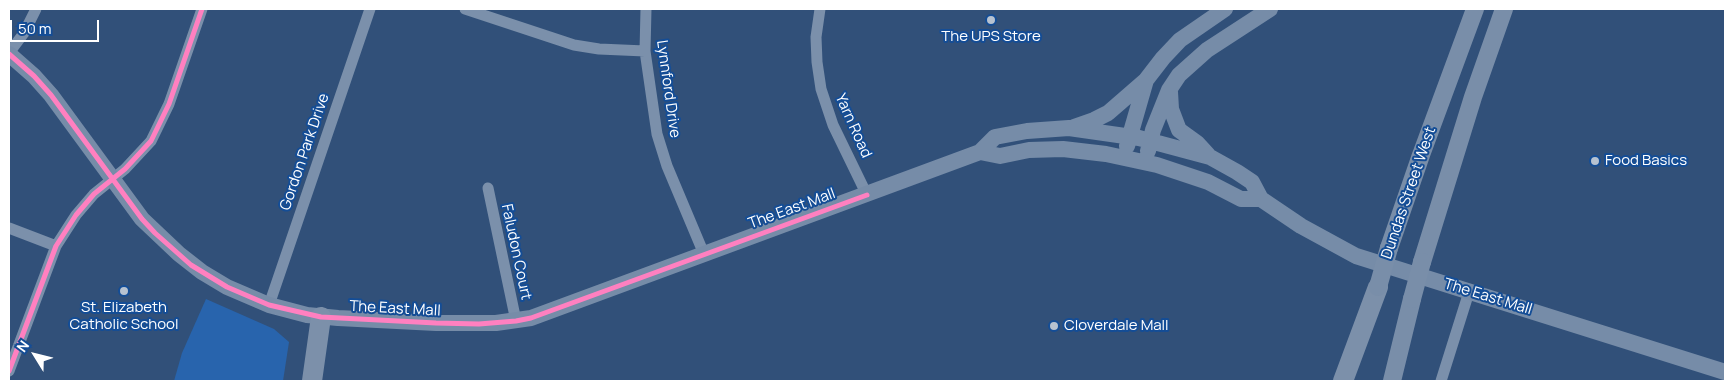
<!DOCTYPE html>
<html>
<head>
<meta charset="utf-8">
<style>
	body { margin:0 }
	#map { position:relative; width:1734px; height:390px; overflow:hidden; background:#315079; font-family:Manrope,sans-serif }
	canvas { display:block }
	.frame { position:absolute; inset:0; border:10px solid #fff; pointer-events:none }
	.north { position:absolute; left:10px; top:330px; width:50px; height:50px; -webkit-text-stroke:4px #144d96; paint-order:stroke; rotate:306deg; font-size:14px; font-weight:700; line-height:20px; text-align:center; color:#fff }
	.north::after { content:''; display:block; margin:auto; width:18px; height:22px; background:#fff; clip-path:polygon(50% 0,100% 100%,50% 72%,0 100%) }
	.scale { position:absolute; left:10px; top:20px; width:89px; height:22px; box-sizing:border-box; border:2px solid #fff; border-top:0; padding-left:6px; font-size:15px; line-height:18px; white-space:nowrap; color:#fff; -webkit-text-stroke:4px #144d96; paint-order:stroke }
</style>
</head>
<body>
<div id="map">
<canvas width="1734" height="390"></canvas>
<div class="frame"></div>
<div class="north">N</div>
<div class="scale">50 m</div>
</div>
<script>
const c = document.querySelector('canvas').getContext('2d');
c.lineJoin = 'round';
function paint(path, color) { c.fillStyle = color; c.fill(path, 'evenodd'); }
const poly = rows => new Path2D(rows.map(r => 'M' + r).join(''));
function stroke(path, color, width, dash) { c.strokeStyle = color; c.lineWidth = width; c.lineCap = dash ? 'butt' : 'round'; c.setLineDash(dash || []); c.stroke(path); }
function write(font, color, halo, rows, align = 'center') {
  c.font = font + ' Manrope,sans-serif'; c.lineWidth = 4; c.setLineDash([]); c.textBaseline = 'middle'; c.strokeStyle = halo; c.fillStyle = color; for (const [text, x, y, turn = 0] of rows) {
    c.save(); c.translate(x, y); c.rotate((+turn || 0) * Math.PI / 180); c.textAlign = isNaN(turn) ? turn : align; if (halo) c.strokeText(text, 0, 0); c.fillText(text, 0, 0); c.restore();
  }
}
paint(poly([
	[206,299,274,329,289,342,283,381,174,381,182,353]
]), '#2864ad');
stroke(poly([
	[465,9,574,45,599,49,645,51],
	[646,9,645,51,657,134,667,166,704,254],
	[820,9,816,37,817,62,821,89,833,125,867,195],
	[9,53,24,33,36,9],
	[488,188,516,321],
	[9,228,56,246],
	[269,305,370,9],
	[9,371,56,246,76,215,94,194,125,169,151,141,169,104,202,9],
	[1441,381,1469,292]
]), '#7b90ab', 11);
stroke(poly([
	[9,54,34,76,51,95,142,219,179,254,202,272,227,287,269,305,307,315,338,318,436,323,496,323,531,318,980,152,995,137,1027,131,1069,128,1139,138,1210,157,1237,172,1252,182,1261,199,1301,226,1356,256,1725,372],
	[1170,92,1171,109,1179,130,1197,143,1208,155],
	[1074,127,1094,120,1108,113,1146,80],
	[1127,146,1146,80,1163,58,1180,40,1225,9],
	[1148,151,1153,130,1169,90,1179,75,1207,50,1270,9],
	[980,152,1000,156,1029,150,1063,149,1106,154,1157,165,1208,182,1241,199,1261,199]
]), '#768ca8', 16);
stroke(poly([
	[1389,248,1421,155,1475,9],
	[1422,262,1473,97,1504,9],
	[1392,381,1412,299]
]), '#798ea9', 18);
stroke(poly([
	[312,381,321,317],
	[1343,381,1378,287]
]), '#7c90aa', 20);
stroke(poly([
	[1378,287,1389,248],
	[1412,299,1422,262]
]), '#798ea9', 18);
stroke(poly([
	[9,54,34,76,51,95,142,219,155,233,191,265,227,287,269,305,321,317,436,323,479,324,516,321,531,318,867,195],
	[9,371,56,246,76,215,94,194,125,169,151,141,169,104,202,9]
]), '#ff80c0', 5);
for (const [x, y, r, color] of [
	[991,20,5,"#b7c2d0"],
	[1595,161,5,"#b7c2d0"],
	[124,291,5,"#b7c2d0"],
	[1054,326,5,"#b7c2d0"]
]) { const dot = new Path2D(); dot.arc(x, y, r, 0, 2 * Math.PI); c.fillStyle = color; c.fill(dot); stroke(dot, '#144d96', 2); }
write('15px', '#fff', '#144d96', [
	["The UPS Store",991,37],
	["Food Basics",1605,161,"left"],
	["St. Elizabeth",124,308],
	["Catholic School",124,325],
	["Cloverdale Mall",1064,326,"left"]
]);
write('15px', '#fff', '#144d96', [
	["Lynnford Drive",668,89,82],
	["Yarn Road",853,126,66],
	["Gordon Park Drive",305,152,-71],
	["Dundas Street West",1409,193,-71],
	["The East Mall",792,209,-20],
	["Faludon Court",516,252,78],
	["The East Mall",1488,297,17],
	["The East Mall",395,309,3]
]);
</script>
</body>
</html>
